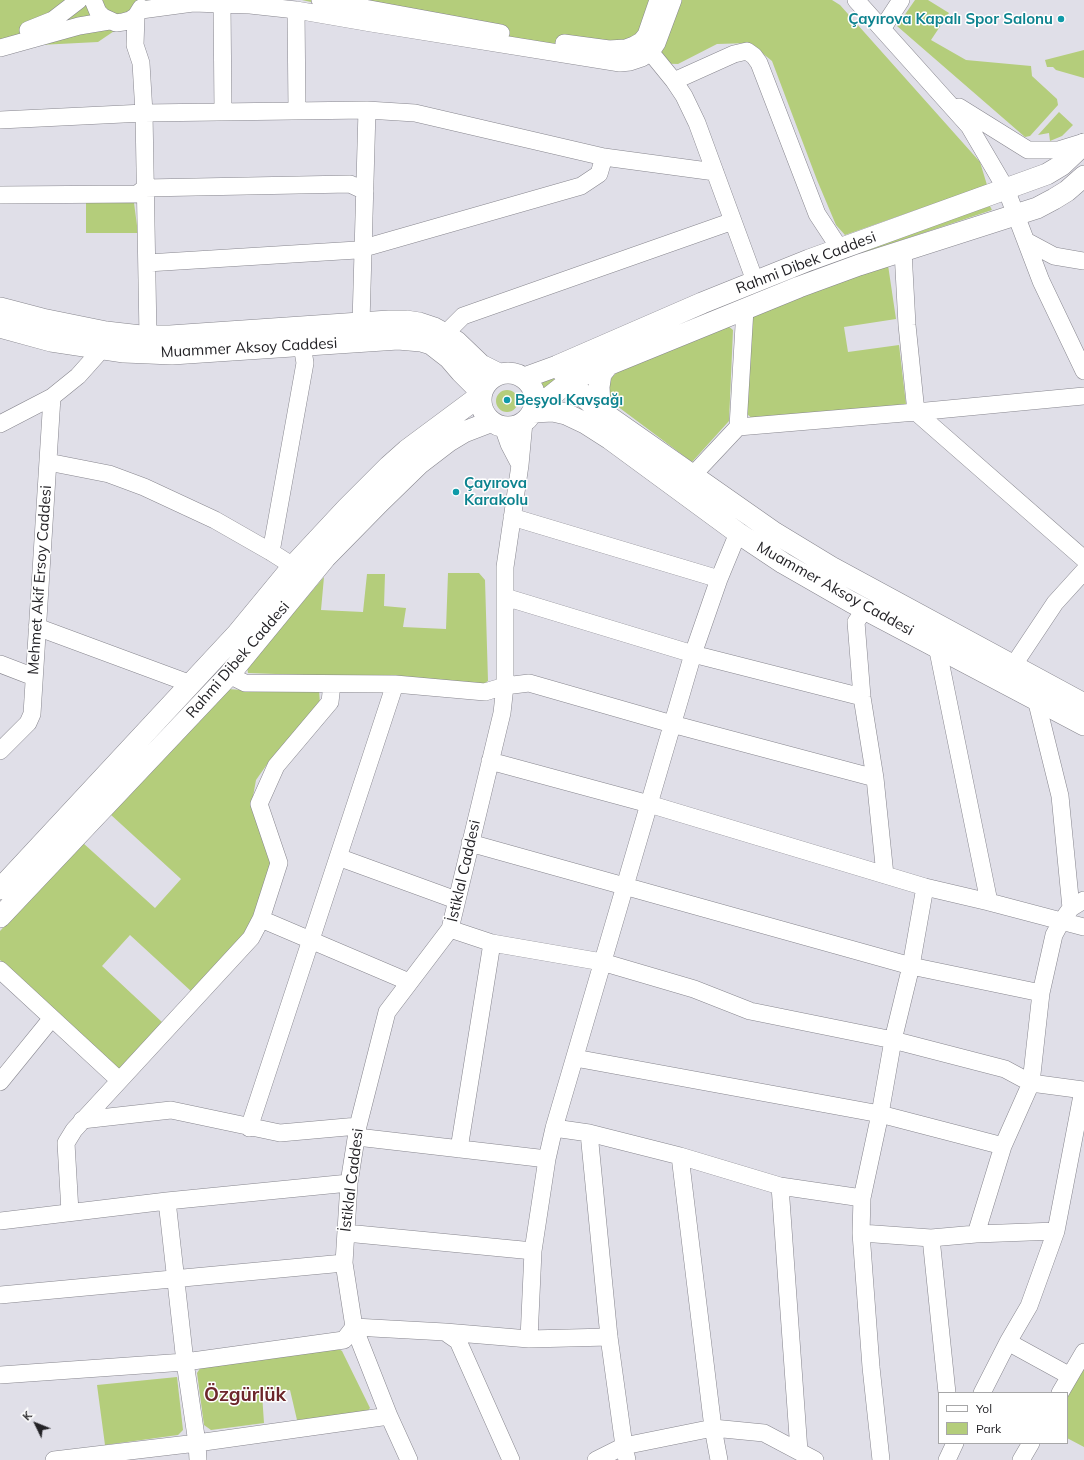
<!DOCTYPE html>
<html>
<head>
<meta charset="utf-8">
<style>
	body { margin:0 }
	#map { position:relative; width:1084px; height:1460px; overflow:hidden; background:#e0dfe8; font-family:Mulish,sans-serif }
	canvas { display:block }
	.legend { position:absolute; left:938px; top:1392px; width:130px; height:52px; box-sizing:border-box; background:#fff; border:1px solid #a7a7a8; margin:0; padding:5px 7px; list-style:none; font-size:12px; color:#232226 }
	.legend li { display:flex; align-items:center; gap:8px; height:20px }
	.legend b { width:20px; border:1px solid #a7a7a8 }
	.north { position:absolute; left:16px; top:1404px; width:40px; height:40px; -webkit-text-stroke:3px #fff; paint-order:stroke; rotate:313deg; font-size:11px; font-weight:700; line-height:16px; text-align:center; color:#232226 }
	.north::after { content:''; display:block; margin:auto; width:14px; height:18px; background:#232226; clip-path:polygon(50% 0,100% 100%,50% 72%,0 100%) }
</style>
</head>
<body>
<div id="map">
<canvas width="1084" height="1460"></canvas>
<ul class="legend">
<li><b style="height:5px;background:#fff"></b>Yol</li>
<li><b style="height:11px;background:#b4cd7b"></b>Park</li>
</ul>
<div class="north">K</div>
</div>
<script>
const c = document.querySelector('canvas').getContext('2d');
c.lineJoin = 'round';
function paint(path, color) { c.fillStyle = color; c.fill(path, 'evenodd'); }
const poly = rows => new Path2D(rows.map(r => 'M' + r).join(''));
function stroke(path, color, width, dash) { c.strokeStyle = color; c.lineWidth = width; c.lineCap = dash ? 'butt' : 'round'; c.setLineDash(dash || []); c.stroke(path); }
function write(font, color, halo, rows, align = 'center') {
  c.font = font + ' Mulish,sans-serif'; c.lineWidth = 3; c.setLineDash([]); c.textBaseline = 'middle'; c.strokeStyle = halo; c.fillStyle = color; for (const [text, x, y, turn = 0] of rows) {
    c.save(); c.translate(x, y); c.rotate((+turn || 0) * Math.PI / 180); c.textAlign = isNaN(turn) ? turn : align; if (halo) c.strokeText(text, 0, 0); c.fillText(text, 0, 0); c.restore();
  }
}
paint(poly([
	[0,0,182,0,145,10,98,42,0,47],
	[302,0,832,0,840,5,980,162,987,185,845,235,836,225,817,180,772,61,750,43,717,44,678,64,646,63,361,13],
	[915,0,928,0,949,13,931,40,966,60,1031,66,1032,76,1057,99,1058,105,1030,136,1025,137,897,26],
	[1084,50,1084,78,1056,70,1053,67,1047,67,1045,60],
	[1059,112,1073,125,1062,136,1050,141,1049,133,1038,135],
	[131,200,134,203,138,233,86,233,86,201],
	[990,206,992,210,800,274,838,256],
	[888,265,896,319,844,327,848,352,899,345,906,404,755,421,747,414,751,313],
	[727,325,733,330,729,421,692,462,613,403,610,398,608,387,612,377,621,369],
	[545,374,561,377,537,393,532,385],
	'496 401a11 11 0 1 1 22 0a11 11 0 1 1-22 0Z',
	[448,573,479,573,485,580,488,681,480,686,332,676,248,673,247,667,324,577,321,610,363,612,367,574,385,574,384,606,406,608,403,627,446,629],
	[227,689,273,692,319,690,320,704,268,763,256,780,252,802,272,859,256,913,243,938,192,992,130,935,102,966,163,1023,118,1070,0,960,0,931,83,843,155,908,181,879,110,814],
	[337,1348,342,1351,370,1408,366,1413,297,1420,290,1390,262,1394,264,1423,211,1430,204,1425,197,1373,201,1367],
	[1084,1359,1084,1447,1067,1438,1067,1393],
	[177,1377,183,1430,178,1435,105,1445,97,1385]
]), '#b4cd7b');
const minor = poly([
	[93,0,98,12,103,17,116,23,123,22,130,20,136,16,141,8],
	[320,0,501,33],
	[856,0,969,126,1006,189,1041,281,1084,371],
	[222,3,223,112],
	[141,10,193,3,250,5,296,10,371,23,620,63,630,62,642,58,651,52,657,43,673,0],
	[296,10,297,111],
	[136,16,135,45,141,63,144,113,148,336],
	[882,29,901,0],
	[28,30,53,20,79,0],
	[564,43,609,49,626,48,634,45,641,41,646,35,658,0],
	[643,43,674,81,684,96,697,123,755,281],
	[0,48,79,26,109,21],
	[674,81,734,54,747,51,754,56,759,63,817,214,840,249],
	[959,107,1028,150,1058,150,1084,142],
	[0,120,144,113,367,110,415,113,604,157,715,172],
	[0,195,137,194,145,188,350,184,365,191],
	[1026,241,1054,256,1084,261],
	[903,251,907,325,916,412,1084,559],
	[147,263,357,250,581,186,599,174,604,157],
	[361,323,367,110],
	[445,334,463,316,733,221],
	[0,424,52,397,78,376,103,348],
	[503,427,509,444,520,465],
	[738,427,916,412,1084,396],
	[48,462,109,474,144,487,215,520,271,552,293,566],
	[692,476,738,427,745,309],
	[512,517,719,579],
	[271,552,305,363,302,345],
	[505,597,693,654,862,697],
	[865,609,856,622,862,697,875,778,885,875],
	[37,627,191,684],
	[937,646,989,902],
	[0,664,34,677],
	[1013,666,1055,603,1084,571],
	[229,675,245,683,395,684,485,692,505,686,529,683,672,724,875,778],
	[1036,699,1060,796,1071,908],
	[0,751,28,723,32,714,52,397],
	[490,761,649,804,925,887,989,902,1084,927],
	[470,843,911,966,1041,993],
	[338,857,456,900],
	[261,919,409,982],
	[450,929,492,943,602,962,694,989,750,1011,893,1040,1005,1069,1031,1083,1084,1090],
	[0,970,119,1080],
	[575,1058,880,1114,1003,1146],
	[0,1082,52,1018],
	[82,1120,171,1110,280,1133,358,1126],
	[249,1128,395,684],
	[554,1128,589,1133,680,1156,780,1186,862,1198],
	[589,1133,609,1337,624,1446,627,1460],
	[357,1137,547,1159],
	[459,1149,492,943],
	[680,1156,713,1428,719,1460],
	[780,1186,799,1451],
	[167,1201,185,1362,197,1443,198,1460],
	[70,1212,66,1143,74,1130,251,938,261,919,279,863,259,804,276,766,330,702,332,684],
	[0,1221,167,1201,349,1183],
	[346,1233,533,1251],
	[861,1233,931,1238,976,1234,1056,1231],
	[976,1234,1003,1146,1031,1083,1041,993,1054,935,1061,922,1071,908,1084,900],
	[931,1238,947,1393],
	[0,1295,344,1263],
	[445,1332,458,1341,511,1460],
	[529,1339,533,1251,547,1159,554,1128,693,654,719,579,738,533],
	[1008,1342,1070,1376],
	[0,1375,185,1362,344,1340,354,1327,445,1332,529,1339,609,1337],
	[982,1393,1008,1342,1029,1306,1056,1231,1083,1090],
	[1060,1393,1084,1352],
	[54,1460,197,1443,389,1416],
	[409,1460,389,1416,354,1327,344,1263,349,1183,358,1126,387,1012,450,929,502,713,505,686,505,567,520,465,524,422],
	[596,1460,624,1446,713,1428,764,1433,815,1460],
	[881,1460,871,1367,861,1233,862,1198,880,1114,893,1040,911,966,925,887],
	[947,1460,955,1443],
	[1021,1460,1031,1443]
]);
const major = poly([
	[0,308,42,319,106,332,141,336,170,336,389,321,406,321,419,323,434,328,445,334,457,342,481,365,499,374],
	[0,327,51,341,124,352,149,353,172,354,398,339,421,341,431,344,449,358,461,372,481,392],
	[557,366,571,380,584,397,598,409,775,533,831,567,1084,704],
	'481 400a27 27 0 1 1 54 0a27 27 0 1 1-54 0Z',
	[524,378,557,366,702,303,809,260,1047,174,1062,165,1084,144],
	[535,403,547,399,571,380,799,287,859,265,1037,208,1054,199,1067,191,1084,176],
	[533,412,553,411,566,414,585,423,610,439,738,533,783,563,851,602,1084,725],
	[605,414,600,405,599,387,601,374,608,365],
	[0,889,237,634,293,566,347,508,389,466,407,450,481,395],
	[0,917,229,675,325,558,379,503,419,464,449,441,464,432,490,422]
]);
stroke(minor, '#87868e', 18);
stroke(major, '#87868e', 22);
stroke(minor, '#fff', 17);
stroke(major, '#fff', 21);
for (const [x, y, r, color] of [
	[1061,19,4,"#0f9aa8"],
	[507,400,4,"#0f9aa8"],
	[456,492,4,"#0f9aa8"]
]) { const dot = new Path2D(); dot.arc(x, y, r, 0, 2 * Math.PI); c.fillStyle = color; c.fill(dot); stroke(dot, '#fff', 1.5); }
write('bold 15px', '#0d838f', '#fff', [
	["Çayırova Kapalı Spor Salonu",1053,19,"right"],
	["Beşyol Kavşağı",515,400],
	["Çayırova",464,483],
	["Karakolu",464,500]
], 'left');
write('15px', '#232226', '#fff', [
	["Rahmi Dibek Caddesi",806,263,-21],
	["Muammer Aksoy Caddesi",249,348,-3],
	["Mehmet Akif Ersoy Caddesi",40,580,-86],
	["Muammer Aksoy Caddesi",835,589,29],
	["Rahmi Dibek Caddesi",238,660,-49],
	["İstiklal Caddesi",464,871,-77],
	["İstiklal Caddesi",352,1180,-83]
]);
write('bold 19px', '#6c262b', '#fff', [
	["Özgürlük",245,1395]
]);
</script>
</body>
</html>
